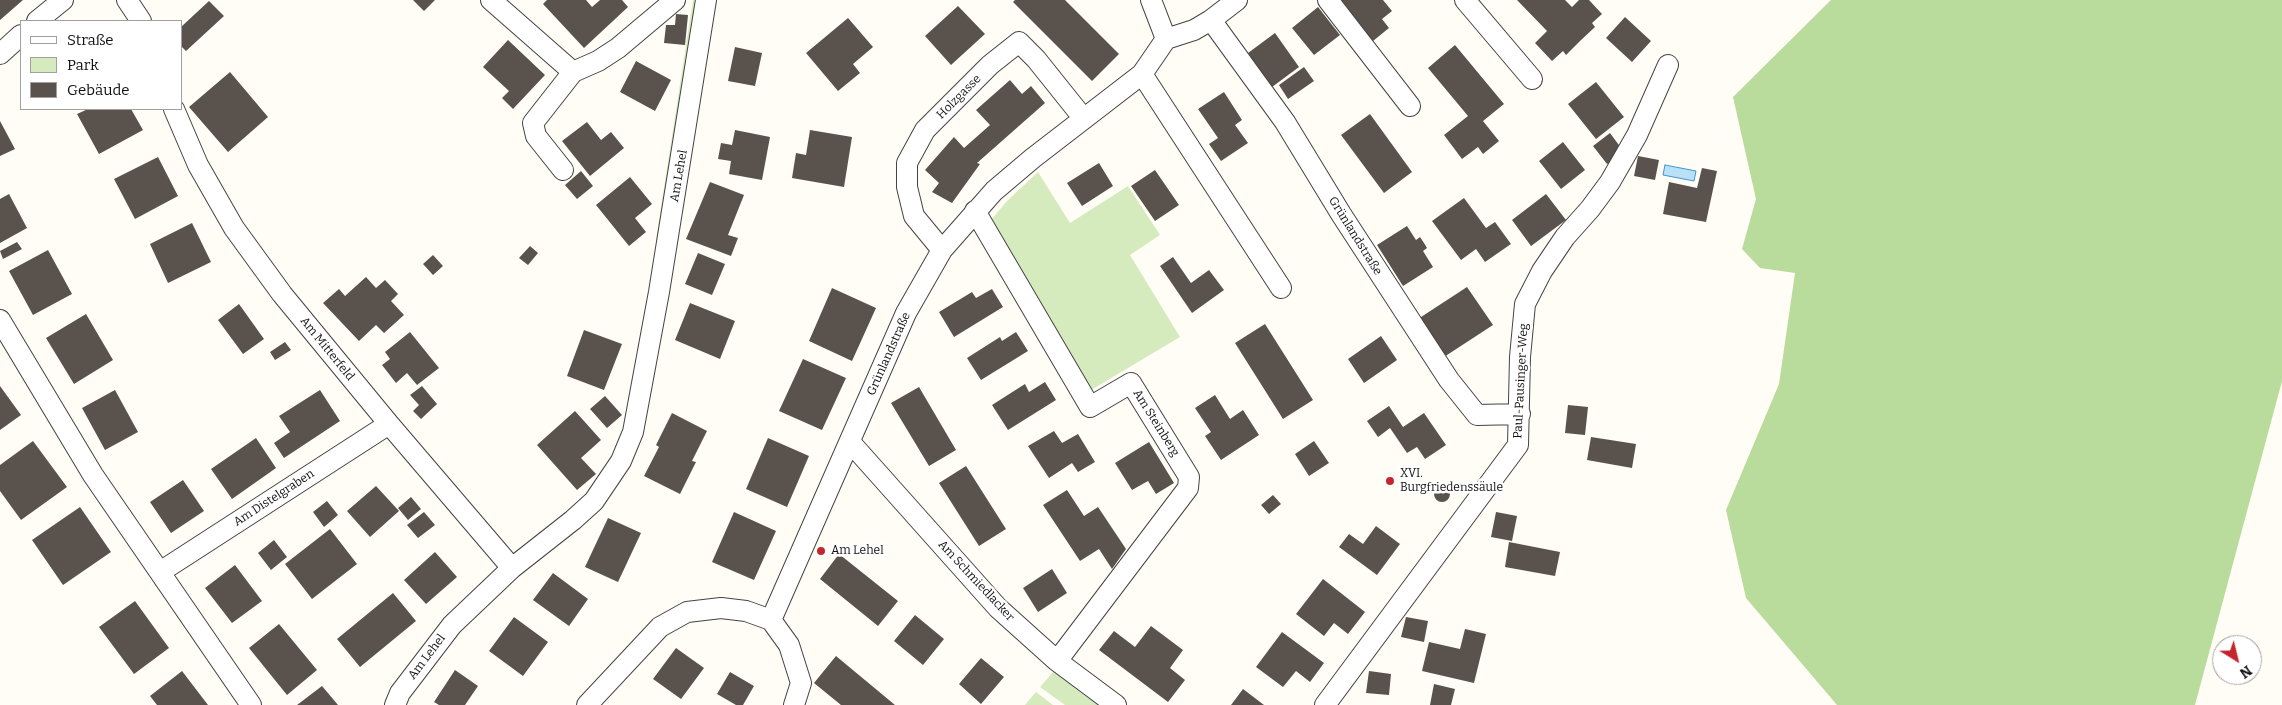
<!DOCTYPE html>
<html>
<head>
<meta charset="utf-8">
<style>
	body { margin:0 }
	#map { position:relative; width:2282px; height:705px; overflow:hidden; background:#fffdf5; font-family:Bitter,serif }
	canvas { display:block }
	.legend { position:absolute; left:20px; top:20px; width:162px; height:90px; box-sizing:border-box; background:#fff; border:1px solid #a0a0a0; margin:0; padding:6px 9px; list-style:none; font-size:15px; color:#111 }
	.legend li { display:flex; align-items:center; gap:10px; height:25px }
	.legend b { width:25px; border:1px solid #a0a0a0 }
	.north { position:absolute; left:2212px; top:635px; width:50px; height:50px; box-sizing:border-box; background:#fff; border:1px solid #a0a0a0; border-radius:50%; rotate:144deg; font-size:14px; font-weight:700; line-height:20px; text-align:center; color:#111 }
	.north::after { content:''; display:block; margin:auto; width:18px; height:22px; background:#c4262e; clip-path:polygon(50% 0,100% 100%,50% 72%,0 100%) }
</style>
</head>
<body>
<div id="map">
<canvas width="2282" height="705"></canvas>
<ul class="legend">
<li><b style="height:6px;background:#fff"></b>Straße</li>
<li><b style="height:14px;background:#d5ebbd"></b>Park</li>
<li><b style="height:14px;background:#5a524d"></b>Gebäude</li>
</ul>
<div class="north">N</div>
</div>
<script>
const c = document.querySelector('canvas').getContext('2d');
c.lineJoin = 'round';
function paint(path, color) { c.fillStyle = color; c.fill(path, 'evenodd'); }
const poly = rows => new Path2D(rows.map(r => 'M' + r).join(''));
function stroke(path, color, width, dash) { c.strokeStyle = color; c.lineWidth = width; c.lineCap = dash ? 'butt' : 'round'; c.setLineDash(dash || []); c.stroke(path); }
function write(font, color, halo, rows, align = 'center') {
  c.font = font + ' Bitter,serif'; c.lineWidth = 5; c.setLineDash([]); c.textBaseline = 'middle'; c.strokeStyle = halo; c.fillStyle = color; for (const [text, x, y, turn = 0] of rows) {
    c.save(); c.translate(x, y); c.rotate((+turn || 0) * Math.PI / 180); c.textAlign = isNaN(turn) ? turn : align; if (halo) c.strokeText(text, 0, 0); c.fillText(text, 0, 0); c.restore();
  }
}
paint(poly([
	[693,0,696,1,661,247,656,240],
	[1038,172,1070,223,1128,186,1160,235,1130,255,1180,337,1091,390,991,220,1007,201],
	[1054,671,1081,693,1098,705,1065,705,1040,687],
	[1036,692,1053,705,1025,705]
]), '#d5ebbd');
paint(poly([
	[1831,0,2282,0,2282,381,2195,705,1837,705,1746,598,1726,510,1779,384,1795,273,1760,268,1742,249,1756,199,1733,97]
]), '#b9dc9c');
const water = poly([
	[1665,165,1696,171,1694,181,1663,175,1665,165]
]);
paint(water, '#b9e0f7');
stroke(water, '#3f96cf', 1);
paint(poly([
	[0,0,23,0,0,20],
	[413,0,435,0,424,11],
	[547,0,586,0,592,7,600,0,622,0,628,7,584,48,543,4],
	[1015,0,1065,0,1119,54,1092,81,1013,2],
	[1340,0,1383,0,1392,11,1382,19,1389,28,1373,41],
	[1517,0,1565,0,1572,7,1579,0,1589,0,1602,14,1592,23,1595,27,1580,41,1566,55,1563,51,1552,61,1535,43,1547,31],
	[209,1,224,16,186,51,181,46,181,27],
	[958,6,985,34,951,65,925,36],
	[1318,7,1340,35,1314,55,1292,28],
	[676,14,688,15,685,45,664,43,666,25,675,25],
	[1625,17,1651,41,1632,62,1606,38],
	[848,18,873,47,853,64,860,73,838,91,806,53],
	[1275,33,1299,67,1272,87,1248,53],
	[508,40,545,75,513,109,502,98,509,91,483,67],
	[1455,45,1504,104,1483,121,1499,141,1483,154,1478,147,1462,159,1444,135,1468,116,1428,68],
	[735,47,762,53,755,86,728,81],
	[636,61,671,80,655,111,620,92],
	[1304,67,1314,81,1288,99,1279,85],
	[230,72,268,117,228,152,189,107],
	[1010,80,1022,94,1031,86,1045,103,977,163,980,164,952,203,932,192,939,183,925,170,954,137,964,148,990,125,976,110],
	[1596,82,1624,117,1596,139,1568,104],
	[1224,92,1242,120,1235,125,1248,143,1221,161,1209,144,1218,138,1198,109],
	[88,109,131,109,143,130,99,154,77,114],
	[1370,114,1412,172,1384,193,1341,135],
	[0,121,15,149,0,156],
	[587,122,601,140,611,132,624,148,590,176,562,141],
	[735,130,770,137,762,180,729,174,731,161,718,159,721,143,732,145],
	[810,130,852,137,844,187,792,178,796,153,806,155],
	[1610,133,1624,152,1607,164,1593,146],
	[1563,142,1585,170,1561,189,1539,161],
	[1638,156,1659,160,1655,180,1634,176],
	[158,157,178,196,135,219,114,179],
	[1099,163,1113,186,1082,206,1067,183],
	[1702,168,1717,171,1706,222,1663,214,1669,182,1697,188],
	[1155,170,1179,205,1155,221,1131,186],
	[581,171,593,186,577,199,565,185],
	[630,177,652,204,635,218,646,232,629,246,596,205],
	[710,182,744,195,728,235,738,238,731,256,686,239],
	[9,194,27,228,0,243,0,199],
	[1546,194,1566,220,1531,246,1512,220],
	[1464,198,1486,228,1495,222,1511,244,1485,262,1476,249,1461,260,1432,221],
	[192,223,211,262,168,283,150,244],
	[1407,226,1416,240,1420,237,1424,243,1427,248,1423,251,1433,267,1403,286,1377,245],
	[17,242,22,249,3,259,0,251],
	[530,246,538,253,528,265,519,258],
	[48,250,72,294,33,315,9,271],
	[698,253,725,264,712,295,685,284],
	[433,255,443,266,433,275,423,264],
	[1173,257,1191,283,1209,270,1224,290,1192,313,1160,266],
	[366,277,376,288,385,280,398,294,391,301,404,315,384,333,376,325,359,341,323,303,339,289,345,296],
	[1467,287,1493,325,1444,357,1418,319],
	[832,288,876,308,852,361,809,341],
	[992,289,1003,307,954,337,939,312,972,292,976,298],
	[690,303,735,321,720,359,675,340],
	[239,304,264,339,243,354,218,320],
	[86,314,113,360,74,384,46,338],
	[1265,324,1313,400,1283,419,1235,343],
	[584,330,622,344,604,390,567,376],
	[410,332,439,368,417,385,407,373,396,383,382,365,390,359,385,352],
	[1016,332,1028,351,981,380,967,358,1000,337,1002,341],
	[1381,336,1397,360,1364,383,1348,359],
	[285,342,291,350,275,360,270,352],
	[803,359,846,378,822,430,779,411],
	[1045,382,1056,400,1008,430,992,405,1025,384,1029,392],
	[0,386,21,415,0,430],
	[422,386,437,404,421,419,413,411,419,405,410,395],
	[919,387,956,450,929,466,891,403],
	[115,390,138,432,105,450,82,408],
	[320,390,340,421,284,458,274,443,290,432,279,416],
	[1215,395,1230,419,1243,410,1259,435,1221,460,1205,436,1211,432,1195,408],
	[605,396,622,415,607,428,590,409],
	[1568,405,1588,407,1585,435,1565,433],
	[1389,406,1403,427,1424,413,1446,445,1425,459,1417,447,1407,453,1390,428,1378,437,1367,421],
	[575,411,601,440,581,458,596,474,577,490,537,445],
	[672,413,707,431,692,461,696,462,680,494,644,476,659,447,656,445],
	[1054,431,1062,443,1078,434,1095,462,1078,472,1072,463,1049,478,1028,446],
	[1591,437,1636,444,1632,468,1587,460],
	[256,438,276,468,232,499,211,469],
	[768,438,809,456,787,507,746,489],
	[33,441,67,487,21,520,0,491,0,465],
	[1314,441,1329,463,1309,476,1295,454],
	[1149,442,1174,483,1156,494,1148,481,1132,490,1115,463],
	[966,466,1006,529,979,546,939,483],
	[183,480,204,511,171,533,150,502],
	'1434 494a8 8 0 1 1 16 0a8 8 0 1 1-16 0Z',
	[376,486,399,511,370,537,347,511],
	[1067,490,1084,516,1098,507,1126,549,1112,569,1099,549,1080,561,1043,505],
	[1273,495,1281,504,1269,514,1261,505],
	[411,497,421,509,408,520,398,508],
	[327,501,338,515,324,527,313,512],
	[80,507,111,552,63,585,32,540],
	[424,512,435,525,418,538,407,525],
	[734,512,776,531,754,580,712,562],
	[1496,512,1517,516,1512,541,1491,537],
	[608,518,641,533,618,582,585,567],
	[1376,526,1400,544,1377,575,1339,547,1349,534,1363,544],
	[330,529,357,564,312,599,285,564],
	[274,540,287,557,271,570,258,553],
	[1509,542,1560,552,1555,576,1505,567],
	[435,552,457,577,426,604,404,580],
	[839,554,898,601,878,626,820,579],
	[235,565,262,601,232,623,205,588],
	[1052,569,1067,593,1038,612,1023,588],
	[553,573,588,599,569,626,533,600],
	[1323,579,1365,612,1348,634,1334,623,1324,636,1296,614],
	[393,593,416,621,360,667,337,639],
	[135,601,169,648,134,674,99,627],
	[915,615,944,639,923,665,894,641],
	[514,617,548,642,523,676,489,651],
	[1406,617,1428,621,1424,642,1401,637],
	[279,624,317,670,287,695,249,648],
	[1151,626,1183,650,1170,668,1185,680,1168,702,1099,650,1114,631,1135,647],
	[1465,629,1486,634,1474,683,1422,671,1429,642,1460,649],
	[1282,632,1324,663,1310,682,1296,671,1283,687,1256,667],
	[676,648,704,668,681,699,653,679],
	[836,656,895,705,841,705,814,683],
	[981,658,1004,677,981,704,959,684],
	[455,670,478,686,465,705,439,705,434,702],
	[182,671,208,705,157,705,150,696],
	[1369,671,1391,674,1389,695,1366,693],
	[730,672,754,686,743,705,736,705,717,694],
	[1434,684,1455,689,1451,705,1430,705],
	[322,686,338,705,297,705],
	[1243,689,1264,705,1231,705]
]), '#5a524d');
const street = poly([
	[127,0,141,21],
	[491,0,573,72,598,61,618,48,675,0],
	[1151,0,1166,39],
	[1328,0,1410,106],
	[1465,0,1532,79],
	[1211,20,1285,122,1341,214,1449,380,1477,415,1520,414],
	[37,21,63,0],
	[0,54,21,35],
	[1142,74,1281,288],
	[174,109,198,165,234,228,282,294,389,424,512,568],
	[563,170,536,136,533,123,573,72],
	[975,211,1090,407,1131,383,1189,477,1188,488,1057,661],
	[942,250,914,216,907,187,907,163,925,130,990,65,1019,42,1036,59,1084,119],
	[0,320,93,475,251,705],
	[850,442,998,608,1057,661,1116,705],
	[160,572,389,424],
	[771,620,906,313,942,250,994,191,1033,158,1142,74,1166,39,1194,30,1211,20,1237,0],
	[771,620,789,645,801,683,794,705],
	[395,705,400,693,452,625,512,568,573,520,594,501,621,461,633,432,659,292,706,0],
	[587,705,660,627,687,612,721,608,746,611,771,620],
	[1325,705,1518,445,1520,357,1525,304,1542,271,1565,237,1590,209,1610,182,1637,135,1668,65]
]);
stroke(street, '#444', 22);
stroke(street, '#fff', 20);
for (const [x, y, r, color] of [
	[1390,481,5,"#c4262e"],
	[821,551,5,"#c4262e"]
]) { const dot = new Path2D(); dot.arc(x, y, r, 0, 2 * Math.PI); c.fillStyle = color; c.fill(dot); stroke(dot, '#fff', 2); }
write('12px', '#111', '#fff', [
	["Holzgasse",959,97,-45],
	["Am Lehel",679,176,-80],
	["Grünlandstraße",1355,236,58],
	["Am Mitterfeld",327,349,51],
	["Grünlandstraße",889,354,-66],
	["Paul-Pausinger-Weg",1521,381,-87],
	["Am Steinberg",1156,423,58],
	["Am Distelgraben",274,498,-33],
	["Am Schmiedlacker",976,581,47],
	["Am Lehel",427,657,-53]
]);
write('12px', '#111', '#fff', [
	["XVI.",1400,474],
	["Burgfriedenssäule",1400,488],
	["Am Lehel",831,551]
], 'left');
</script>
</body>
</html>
